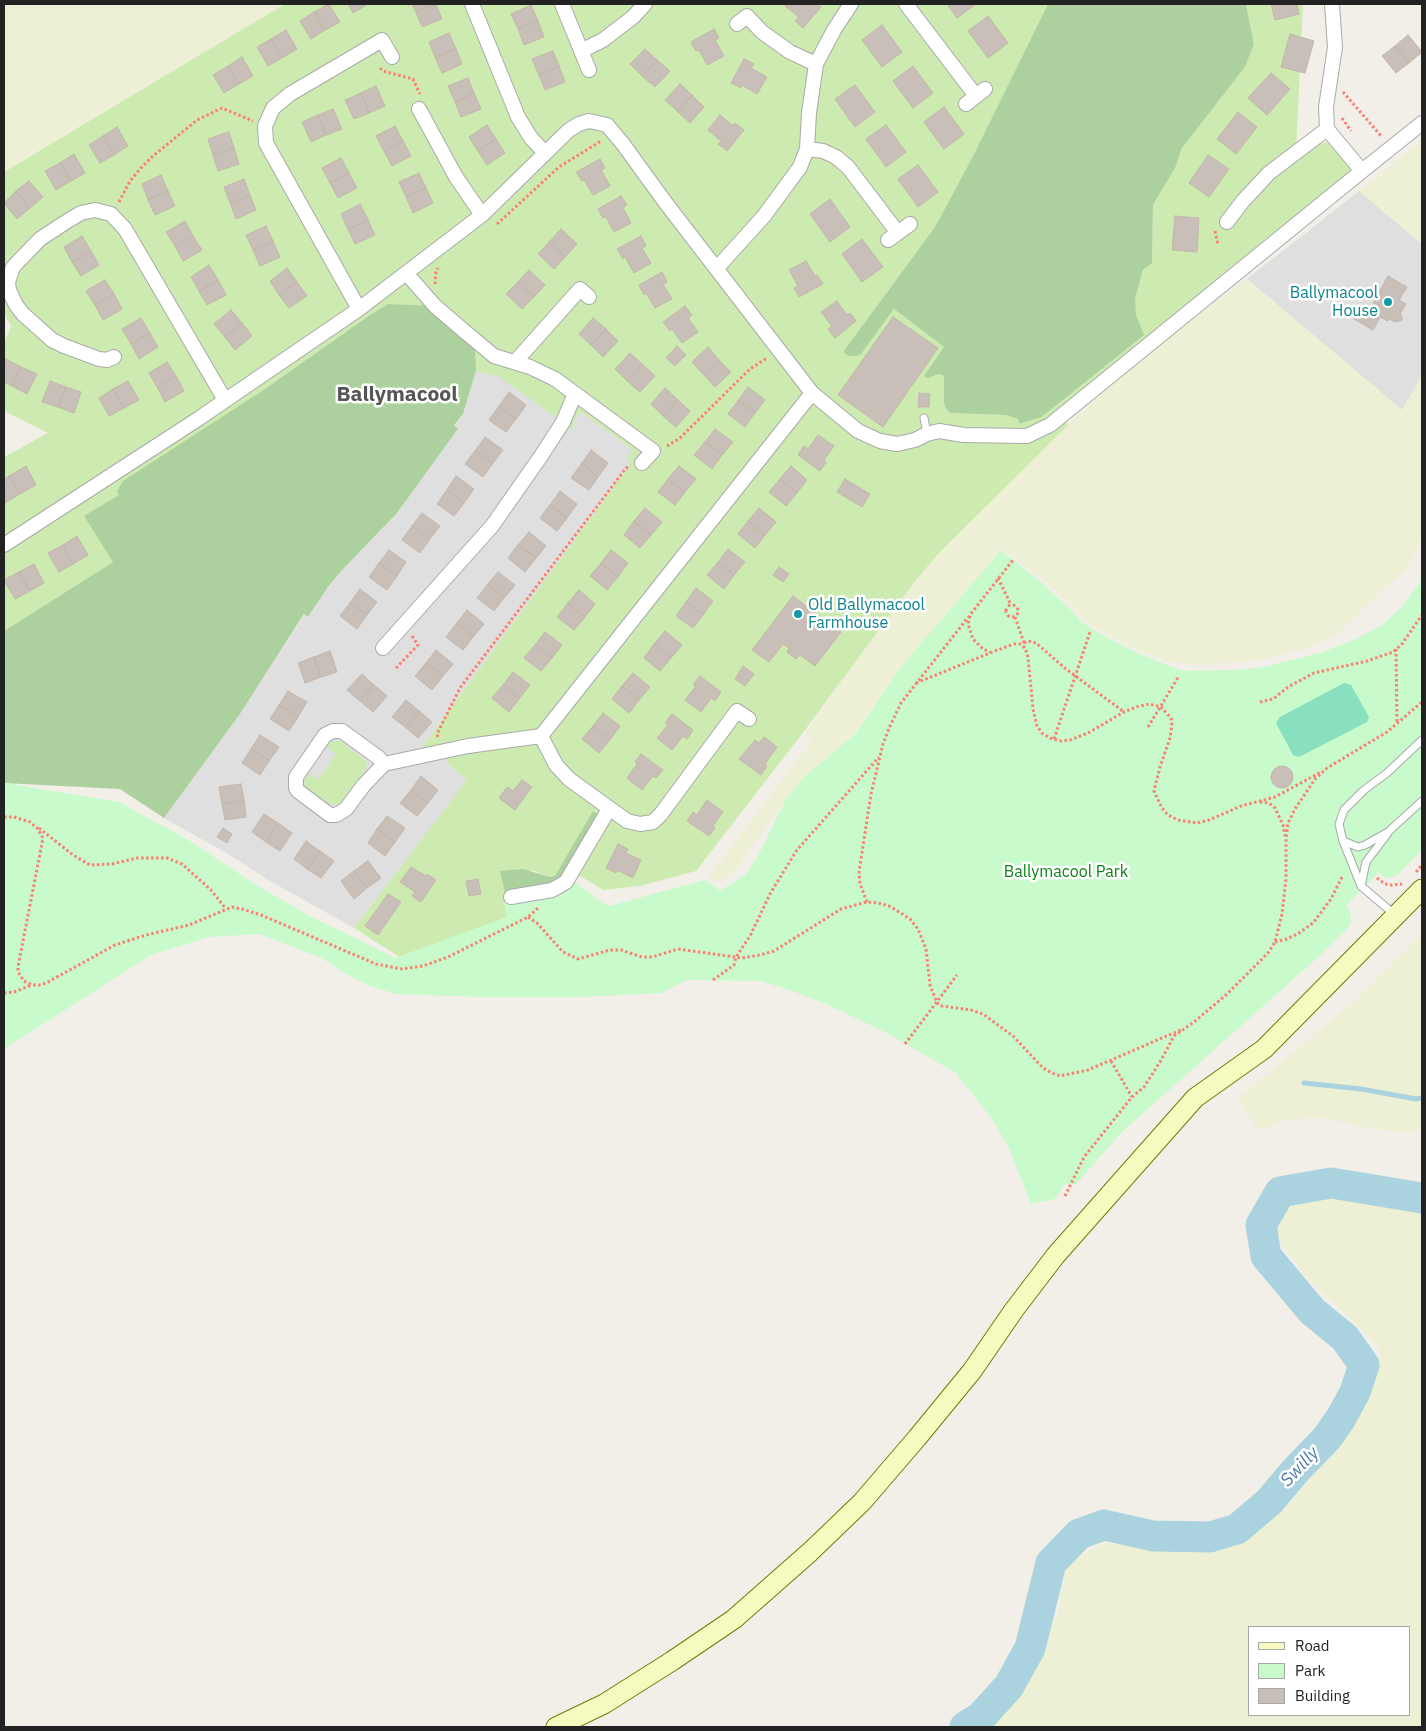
<!DOCTYPE html>
<html>
<head>
<meta charset="utf-8">
<style>
	body { margin:0 }
	#map { position:relative; width:1426px; height:1731px; overflow:hidden; background:#f2efe9; font-family:"IBM Plex Sans",sans-serif }
	canvas { display:block }
	.frame { position:absolute; inset:0; border:5px solid #222; pointer-events:none }
	.legend { position:absolute; left:1248px; top:1626px; width:162px; height:90px; box-sizing:border-box; background:#fff; border:1px solid #a7a7a7; margin:0; padding:6px 9px; list-style:none; font-size:15px; color:#222 }
	.legend li { display:flex; align-items:center; gap:10px; height:25px }
	.legend b { width:25px; border:1px solid #a7a7a7 }
</style>
</head>
<body>
<div id="map">
<canvas width="1426" height="1731"></canvas>
<div class="frame"></div>
<ul class="legend">
<li><b style="height:6px;background:#f7fabf"></b>Road</li>
<li><b style="height:14px;background:#c8facc"></b>Park</li>
<li><b style="height:14px;background:#c7bfb8"></b>Building</li>
</ul>
</div>
<script>
const c = document.querySelector('canvas').getContext('2d');
c.lineJoin = 'round';
function paint(path, color) { c.fillStyle = color; c.fill(path, 'evenodd'); }
const poly = rows => new Path2D(rows.map(r => 'M' + r).join(''));
function stroke(path, color, width, dash) { c.strokeStyle = color; c.lineWidth = width; c.lineCap = dash ? 'butt' : 'round'; c.setLineDash(dash || []); c.stroke(path); }
function write(font, color, halo, rows, align = 'center') {
  c.font = font + ' "IBM Plex Sans",sans-serif'; c.lineWidth = 5; c.setLineDash([]); c.textBaseline = 'middle'; c.strokeStyle = halo; c.fillStyle = color; for (const [text, x, y, turn = 0] of rows) {
    c.save(); c.translate(x, y); c.rotate((+turn || 0) * Math.PI / 180); c.textAlign = isNaN(turn) ? turn : align; if (halo) c.strokeText(text, 0, 0); c.fillText(text, 0, 0); c.restore();
  }
}
paint(poly([
	[1359,191,1422,244,1422,376,1402,410,1247,279],
	[476,371,498,375,574,429,574,421,581,412,633,449,631,463,424,745,442,752,447,763,468,780,354,928,270,881,228,854,164,818,240,714,305,614,308,617,327,589,344,568,397,513,454,435,458,429,454,425,463,414]
]), '#e0dfdf');
paint(poly([
	[4,4,285,4,4,172],
	[1422,140,1422,244,1359,191],
	[1247,279,1402,410,1422,376,1422,539,1406,569,1333,637,1307,648,1268,658,1227,663,1197,665,1166,661,1130,647,1091,625,1049,584,1001,548,897,673,855,732,804,778,785,801,736,869,724,880,715,881,707,879,812,741,804,734,923,567,1027,460,1153,349],
	[1422,934,1422,1130,1398,1132,1358,1126,1321,1117,1282,1121,1259,1131,1238,1099,1352,1003],
	[1318,1197,1422,1201,1422,1727,982,1727,1025,1681,1057,1616,1068,1561,1107,1543,1151,1550,1235,1546,1292,1501,1342,1438,1372,1379,1381,1348,1304,1275,1276,1234,1288,1202],
	[1410,1627,1410,1715,1250,1715,1250,1627]
]), '#eef0d5');
paint(poly([
	[285,4,1048,4,972,158,935,227,843,352,861,354,894,309,944,347,932,377,939,374,944,376,944,403,946,409,950,413,1006,415,1018,419,1021,424,1040,417,1139,326,1134,307,1135,299,1143,270,1152,263,1153,205,1175,168,1182,148,1245,67,1254,44,1246,4,1303,4,1296,152,1336,139,1362,171,1063,416,1068,425,938,554,915,581,802,734,696,871,640,886,603,890,582,877,571,874,604,818,593,812,556,876,550,877,534,871,501,871,511,918,401,958,354,928,467,780,447,763,442,752,415,757,631,463,627,459,632,449,581,412,574,421,573,430,498,376,476,371,475,341,409,306,388,304,370,315,259,393,119,495,113,562,4,631,4,457,48,433,4,411,4,343,11,326,4,313,4,172],
	[336,741,340,741,360,756,366,761,367,768,340,803,330,805,306,789,304,781,308,773,318,780,336,754,326,747,330,742]
]), '#cdebb0');
paint(poly([
	[1048,4,1246,4,1254,44,1245,67,1182,148,1175,168,1153,205,1152,263,1143,270,1135,299,1136,315,1144,335,1049,411,1041,417,1020,424,1018,419,1006,415,950,413,946,409,944,403,944,376,939,374,928,378,924,376,944,347,894,309,861,354,856,356,849,356,843,352,935,227,972,158],
	[388,304,435,306,475,341,476,371,463,414,454,425,458,429,397,513,344,568,328,587,308,617,304,614,240,714,164,818,120,789,4,783,4,631,113,562,84,516,119,495,117,491,123,481,259,393,370,315],
	[593,811,598,814,569,867,558,882,505,893,500,871,523,869,550,877,555,876]
]), '#add19e');
paint(poly([
	[1001,550,1041,582,1068,607,1082,622,1093,630,1133,651,1169,666,1186,671,1235,670,1264,667,1323,652,1354,640,1382,625,1400,609,1422,580,1422,849,1399,874,1392,877,1384,878,1379,872,1346,906,1350,912,1351,921,1346,930,1317,958,1122,1132,1076,1184,1065,1184,1055,1199,1031,1204,1008,1146,992,1119,956,1073,887,1033,824,1003,792,991,761,981,687,980,661,993,582,997,480,997,396,994,370,986,344,973,322,958,259,934,209,937,151,955,4,1049,4,783,119,802,190,841,256,885,310,916,395,958,507,917,504,903,536,898,571,879,602,903,609,906,705,880,720,891,746,874,759,854,785,801,802,779,856,733,901,667]
]), '#c8facc');
paint(poly([
	[1344,683,1351,685,1369,717,1367,722,1299,757,1293,755,1276,723,1280,717]
]), '#88e0be');
stroke(poly([
	[1304,1083,1361,1089,1416,1099,1422,1098]
]), '#aad3df', 5);
stroke(poly([
	[965,1727,981,1717,1009,1686,1030,1648,1051,1563,1079,1534,1104,1525,1153,1536,1210,1537,1237,1529,1269,1502,1296,1470,1327,1438,1341,1418,1355,1392,1364,1365,1345,1338,1312,1311,1266,1256,1261,1225,1280,1192,1331,1183,1422,1198]
]), '#aad3df', 31);
const building = poly([
	[329,4,340,22,325,30,314,12,329,4],
	[348,4,368,4,353,13,348,4],
	[412,4,435,4,416,12,412,4],
	[436,4,442,19,422,27,416,12,436,4],
	[787,4,817,4,821,7,803,28,795,21,799,17,785,6,787,4],
	[947,4,976,4,957,18,947,4],
	[1271,4,1297,4,1299,14,1275,20,1271,4],
	[531,5,538,21,518,29,511,14,531,5],
	[314,12,325,30,311,39,300,21,314,12],
	[988,16,1008,43,988,58,968,31,988,16],
	[538,21,544,37,524,45,518,29,538,21],
	[882,25,902,52,882,67,862,40,882,25],
	[714,29,719,38,715,40,724,56,707,65,699,50,696,51,691,42,714,29],
	[286,30,297,49,282,58,271,39,286,30],
	[449,33,456,49,435,57,429,42,449,33],
	[1290,34,1314,41,1305,73,1281,67,1290,34],
	[1408,35,1422,52,1409,63,1395,46,1408,35],
	[271,39,282,58,268,66,257,47,271,39],
	[1395,46,1409,63,1396,73,1382,56,1395,46],
	[456,49,462,64,442,73,435,57,456,49],
	[645,49,657,60,642,76,630,64,645,49],
	[553,51,559,66,539,75,532,59,553,51],
	[242,57,253,76,239,84,228,66,242,57],
	[744,59,754,64,751,68,767,77,757,94,742,85,741,88,731,83,744,59],
	[657,60,670,71,655,87,642,76,657,60],
	[228,66,239,84,224,93,213,75,228,66],
	[559,66,565,82,545,90,539,75,559,66],
	[913,66,933,93,913,108,893,81,913,66],
	[1271,73,1290,89,1267,115,1248,98,1271,73],
	[468,78,474,93,455,102,448,86,468,78],
	[680,84,692,95,677,111,665,100,680,84],
	[855,85,875,112,855,127,835,99,855,85],
	[376,86,385,106,369,113,361,93,376,86],
	[361,93,369,113,354,119,345,100,361,93],
	[474,93,481,109,461,117,455,102,474,93],
	[692,95,704,107,690,123,677,111,692,95],
	[944,107,964,134,944,149,924,122,944,107],
	[333,109,342,129,326,135,318,115,333,109],
	[1238,112,1257,127,1236,154,1217,139,1238,112],
	[318,115,326,135,311,142,302,122,318,115],
	[720,115,733,126,735,123,744,130,727,151,718,144,721,141,708,130,720,115],
	[487,125,496,139,478,151,469,137,487,125],
	[886,125,906,152,886,167,866,139,886,125],
	[395,126,403,141,384,151,376,136,395,126],
	[117,127,128,146,114,155,103,136,117,127],
	[229,132,234,148,213,155,208,139,229,132],
	[103,136,114,155,100,163,89,145,103,136],
	[496,139,505,153,487,165,478,151,496,139],
	[403,141,411,156,392,166,384,151,403,141],
	[234,148,239,164,218,171,213,155,234,148],
	[74,154,85,173,71,181,60,163,74,154],
	[1208,155,1229,169,1209,197,1189,183,1208,155],
	[341,158,349,173,330,183,322,168,341,158],
	[600,159,605,168,601,170,610,186,593,195,584,180,582,181,576,172,600,159],
	[60,163,71,181,56,190,45,171,60,163],
	[918,165,938,192,918,207,898,179,918,165],
	[349,173,357,188,338,198,330,183,349,173],
	[419,173,426,188,406,197,399,182,419,173],
	[161,175,168,191,148,200,142,184,161,175],
	[244,179,250,195,230,203,224,187,244,179],
	[29,181,43,197,30,208,16,191,29,181],
	[426,188,433,203,413,213,406,197,426,188],
	[16,191,30,208,17,219,4,203,16,191],
	[168,191,175,206,155,215,148,200,168,191],
	[250,195,256,210,236,219,230,203,250,195],
	[621,196,627,205,623,208,631,223,614,232,606,217,603,218,598,209,621,196],
	[830,199,850,227,830,242,810,214,830,199],
	[360,204,368,220,348,229,341,214,360,204],
	[1175,216,1199,218,1197,252,1172,250,1175,216],
	[368,220,375,235,355,244,348,229,368,220],
	[185,221,193,236,175,246,166,232,185,221],
	[266,226,273,241,253,250,246,235,266,226],
	[561,229,577,244,565,257,549,242,561,229],
	[82,236,91,251,72,262,64,247,82,236],
	[193,236,202,250,183,261,175,246,193,236],
	[641,236,646,246,642,248,651,263,634,273,625,257,623,259,617,249,641,236],
	[862,239,883,267,862,282,842,254,862,239],
	[273,241,280,257,260,266,253,250,273,241],
	[549,242,565,257,554,269,538,254,549,242],
	[91,251,99,265,81,276,72,262,91,251],
	[806,261,815,276,817,275,823,284,799,297,794,288,798,286,789,270,806,261],
	[209,265,218,280,199,291,191,277,209,265],
	[287,268,297,282,279,295,270,281,287,268],
	[529,270,545,285,534,297,518,282,529,270],
	[662,272,667,282,663,284,672,299,655,308,646,293,644,295,639,285,662,272],
	[1388,276,1407,287,1399,300,1406,304,1400,314,1402,316,1402,320,1395,322,1389,319,1388,321,1380,317,1373,330,1354,319,1359,308,1368,313,1388,276],
	[105,280,114,294,95,305,86,291,105,280],
	[218,280,226,295,207,305,199,291,218,280],
	[297,282,307,296,289,308,279,295,297,282],
	[518,282,534,297,522,309,506,294,518,282],
	[114,294,122,309,103,320,95,305,114,294],
	[837,301,847,315,850,313,856,321,835,338,828,329,832,326,821,312,837,301],
	[685,306,692,315,688,318,698,332,682,343,672,329,670,331,663,322,685,306],
	[231,310,242,323,225,337,214,324,231,310],
	[893,317,938,348,883,427,838,395,893,317],
	[141,318,150,333,131,344,122,329,141,318],
	[593,318,606,329,591,345,579,334,593,318],
	[242,323,252,336,235,350,225,337,242,323],
	[606,329,618,341,603,357,591,345,606,329],
	[150,333,158,347,139,359,131,344,150,333],
	[677,346,686,355,675,366,666,358,677,346],
	[708,347,719,360,704,375,692,362,708,347],
	[630,353,642,364,627,381,615,369,630,353],
	[6,359,21,367,12,386,4,382,4,365,6,359],
	[719,360,731,372,715,387,704,375,719,360],
	[167,362,176,376,157,387,149,373,167,362],
	[642,364,655,376,640,392,627,381,642,364],
	[21,367,37,374,27,394,12,386,21,367],
	[176,376,184,391,165,402,157,387,176,376],
	[50,381,66,387,58,407,42,402,50,381],
	[128,381,139,400,124,408,113,389,128,381],
	[66,387,81,392,74,413,58,407,66,387],
	[748,387,765,400,755,413,738,401,748,387],
	[665,388,678,400,663,416,651,404,665,388],
	[113,389,124,408,109,416,99,398,113,389],
	[509,392,526,405,516,419,499,406,509,392],
	[919,393,930,394,929,407,918,407,919,393],
	[678,400,690,411,676,427,663,416,678,400],
	[738,401,755,413,745,427,728,414,738,401],
	[499,406,516,419,506,432,489,420,499,406],
	[715,429,733,442,722,455,705,442,715,429],
	[818,435,834,446,824,460,826,462,820,471,798,455,804,446,808,449,818,435],
	[485,437,503,450,493,463,475,451,485,437],
	[705,442,722,455,712,469,694,455,705,442],
	[591,450,608,463,598,477,582,463,591,450],
	[475,451,493,463,483,477,465,464,475,451],
	[582,463,598,477,589,490,571,478,582,463],
	[26,466,36,485,20,494,9,476,26,466],
	[679,466,696,479,685,492,668,479,679,466],
	[791,466,807,480,797,493,780,479,791,466],
	[9,476,20,494,5,503,4,479,9,476],
	[456,476,474,489,464,503,447,490,456,476],
	[668,479,685,492,675,505,658,492,668,479],
	[780,479,797,493,786,506,769,492,780,479],
	[845,479,870,494,862,507,837,492,845,479],
	[447,490,464,503,454,516,437,504,447,490],
	[560,491,577,504,567,518,550,505,560,491],
	[550,505,567,518,557,531,540,518,550,505],
	[645,508,662,522,651,535,634,521,645,508],
	[759,508,776,522,765,535,748,521,759,508],
	[422,513,440,526,430,539,412,526,422,513],
	[634,521,651,535,640,548,624,535,634,521],
	[748,521,765,535,755,548,738,534,748,521],
	[412,526,430,539,420,553,402,540,412,526],
	[529,532,546,546,536,558,518,545,529,532],
	[77,536,88,555,73,564,63,545,77,536],
	[63,545,73,564,59,572,48,553,63,545],
	[518,545,536,558,525,572,508,558,518,545],
	[728,549,745,562,734,575,718,562,728,549],
	[389,550,406,562,397,576,379,563,389,550],
	[611,550,628,563,618,577,601,563,611,550],
	[718,562,734,575,724,589,707,575,718,562],
	[379,563,397,576,387,590,369,577,379,563],
	[601,563,618,577,607,590,590,576,601,563],
	[34,564,44,583,30,591,19,572,34,564],
	[779,567,789,574,783,582,773,575,779,567],
	[19,572,30,591,15,599,4,580,19,572],
	[498,572,515,585,504,598,488,584,498,572],
	[488,584,504,598,494,611,477,598,488,584],
	[696,588,713,601,703,615,686,602,696,588],
	[360,589,377,602,367,615,350,603,360,589],
	[579,590,595,604,585,617,568,603,579,590],
	[793,596,841,632,815,666,800,655,796,659,787,652,789,648,783,644,769,662,752,650,793,596],
	[686,602,703,615,693,628,676,616,686,602],
	[350,603,367,615,357,629,340,616,350,603],
	[568,603,585,617,574,630,557,617,568,603],
	[467,610,484,624,473,637,457,623,467,610],
	[457,623,473,637,463,650,446,637,457,623],
	[665,631,682,645,671,658,654,644,665,631],
	[545,632,562,645,552,658,535,645,545,632],
	[654,644,671,658,660,671,644,658,654,644],
	[535,645,552,658,541,671,524,658,535,645],
	[436,650,453,664,443,676,426,663,436,650],
	[330,651,337,672,321,677,314,657,330,651],
	[314,657,321,677,305,683,298,663,314,657],
	[426,663,443,676,432,690,415,676,426,663],
	[743,666,754,674,745,686,735,679,743,666],
	[513,672,530,685,519,699,503,685,513,672],
	[633,673,650,687,639,700,622,686,633,673],
	[362,674,374,685,360,701,347,690,362,674],
	[700,676,721,692,715,701,711,698,701,712,685,700,696,686,693,685,700,676],
	[374,685,387,696,373,712,360,701,374,685],
	[503,685,519,699,509,712,492,698,503,685],
	[622,686,639,700,629,713,612,699,622,686],
	[288,691,307,702,298,717,279,705,288,691],
	[406,700,419,711,405,727,392,717,406,700],
	[279,705,298,717,289,731,270,719,279,705],
	[419,711,432,722,418,738,405,727,419,711],
	[603,713,620,726,610,740,593,726,603,713],
	[672,714,693,730,687,739,683,736,672,750,657,738,668,725,665,723,672,714],
	[593,726,610,740,599,753,582,739,593,726],
	[260,735,279,747,269,761,251,749,260,735],
	[764,737,777,747,765,764,767,766,761,775,739,759,755,740,759,743,764,737],
	[251,749,269,761,260,775,242,763,251,749],
	[641,754,663,770,656,778,653,776,642,790,627,778,637,764,635,762,641,754],
	'1271 777a11 11 0 1 1 22 0a11 11 0 1 1-22 0Z',
	[421,776,438,790,428,803,411,790,421,776],
	[522,780,532,787,515,810,499,798,507,787,513,791,522,780],
	[241,784,244,800,222,804,219,787,241,784],
	[411,790,428,803,417,816,400,803,411,790],
	[244,800,246,817,225,820,222,804,244,800],
	[707,800,723,812,713,826,715,828,709,836,687,821,693,812,697,815,707,800],
	[264,814,278,823,266,842,252,832,264,814],
	[387,816,405,828,395,842,377,829,387,816],
	[278,823,292,833,280,851,266,842,278,823],
	[223,828,232,834,227,843,217,837,223,828],
	[377,829,395,842,385,856,368,843,377,829],
	[306,841,320,851,307,869,294,859,306,841],
	[618,844,628,849,626,853,641,860,633,878,617,870,616,873,606,868,618,844],
	[320,851,334,861,321,878,307,869,320,851],
	[368,861,381,878,367,888,354,871,368,861],
	[411,867,426,876,427,874,436,880,421,902,412,896,415,892,400,882,411,867],
	[354,871,367,888,354,899,341,881,354,871],
	[478,879,481,894,469,896,466,881,478,879],
	[388,894,401,902,378,935,365,926,388,894]
]);
paint(building, '#c7bfb8');
stroke(building, '#c4b6ab', 1);
const lane = poly([
	[924,418,927,434],
	[1343,841,1358,847,1365,845,1388,832,1422,801],
	[1361,886,1366,862,1388,833],
	[1394,914,1361,886,1343,841,1339,824,1344,810,1364,790,1387,773,1422,740]
]);
const street = poly([
	[472,4,518,117,531,138,545,153],
	[562,4,589,70],
	[906,4,976,96],
	[737,24,747,16,762,32,790,52,816,64],
	[581,51,603,40,633,17,645,4],
	[966,104,985,89],
	[419,109,456,177,482,215],
	[807,149,823,151,836,157,848,167,898,233],
	[1362,171,1422,123],
	[1227,222,1243,201,1269,173,1327,129],
	[888,240,910,224],
	[717,268,764,216,800,167,807,149,809,113,816,64,834,30,851,4],
	[406,273,435,306,463,330,494,356,530,367,555,379,653,451,642,463],
	[359,309,266,143,265,126,273,108,290,94,382,40,392,57],
	[114,357,107,360,99,359,64,346,52,340,23,314,16,305,9,290,8,282,13,267,40,239,69,220,81,213,95,210,111,214,125,229,225,400],
	[515,362,580,289,589,297],
	[812,393,858,431,880,441,897,444,915,440,927,434,939,431,964,435,1027,436,1050,425,1362,171,1327,129,1326,107,1335,47,1332,4],
	[4,545,198,419,359,309,482,215,569,130,579,124,589,121,607,125,623,144,665,202,812,393,541,736],
	[383,648,492,526,541,456,563,422,575,394],
	[384,764,379,758,342,731,333,731,325,735,296,777,296,788,298,791,330,815,336,815,346,809,363,786,384,764,468,746,541,736,556,765,569,779,627,821,640,824,653,822,661,814,737,711,749,719],
	[511,897,552,890,566,882,609,809]
]);
const secondary = poly([
	[556,1727,604,1704,672,1661,734,1619,810,1552,862,1502,917,1438,972,1371,1014,1310,1056,1255,1195,1098,1264,1049,1422,889]
]);
stroke(lane, '#a9a9a9', 9);
stroke(street, '#a9a9a9', 16);
stroke(secondary, '#707d05', 21);
stroke(poly([
	[380,68,383,71,413,79,420,94],
	[1343,92,1382,137],
	[1342,118,1351,131],
	[119,202,130,181,140,169,153,156,197,120,222,108,253,121],
	[497,224,559,167,601,141],
	[1215,231,1218,245],
	[435,284,436,272,438,268],
	[667,446,680,438,750,369,767,358],
	[998,578,1011,605],
	'1006 611a6 6 0 1 1 12 0a6 6 0 1 1-12 0Z',
	[970,616,968,624,973,639,983,649,990,652],
	[1015,617,1024,643],
	[1024,643,1028,641,1036,643,1066,669,1124,712],
	[1396,649,1397,723],
	[396,668,418,645,412,636],
	[916,683,995,651,1014,644,1020,644,1025,648,1028,657,1033,709,1037,726,1042,733,1050,738,1061,741,1070,740,1088,733,1124,712,1136,707,1149,704,1161,707,1171,718,1172,725,1170,738,1160,767,1154,791,1162,808,1168,815,1178,820,1197,823,1209,820,1241,806,1275,797,1321,772],
	[1260,702,1273,699,1288,687,1314,673,1367,661,1393,652,1402,644,1422,615],
	[1148,727,1179,676],
	[438,737,437,734,460,688,626,468,630,467],
	[1054,739,1090,632],
	[1260,802,1269,803,1275,808,1283,825,1285,836],
	[4,817,14,817,30,822,38,829,43,838,18,967,18,972,24,981,32,985,41,985,48,982,115,945,146,935,189,925,232,907,242,909,261,915,376,964,402,969,423,966,448,957,528,917,538,908],
	[39,828,73,855,90,865,112,864,137,858,167,858,182,864,211,890,226,909],
	[1416,872,1422,865],
	[1377,878,1385,884,1392,885,1402,884],
	[867,902,860,884,859,872,871,794,883,744,890,726,901,703,1013,560],
	[528,917,537,923,563,952,578,959,610,950,621,950,642,957,652,957,678,949,742,958,760,955,774,951,841,909,867,902,878,903,889,906,901,913,910,919,918,929,926,949,930,985,937,1003,942,1006,971,1010,983,1014,1013,1036,1043,1068,1052,1073,1060,1076,1088,1070,1183,1029],
	[1275,942,1287,939,1299,933,1313,923,1331,899,1343,875],
	[713,980,734,965,736,957,750,936,771,892,797,850,879,757],
	[4,993,14,992,32,985],
	[905,1044,957,975],
	[1111,1061,1132,1097],
	[1065,1196,1084,1157,1132,1097,1144,1087,1160,1062,1174,1036,1194,1022,1226,995,1268,953,1275,942,1282,914,1286,879,1286,839,1288,823,1295,809,1315,779,1327,768,1387,732,1422,702]
]), '#fa8072', 3, [2.5, 2.5]);
stroke(lane, '#fff', 7);
stroke(street, '#fff', 14);
stroke(secondary, '#f7fabf', 19);
for (const [x, y, r, color] of [
	[1388,302,5,"#0f9aa8"],
	[798,614,5,"#0f9aa8"]
]) { const dot = new Path2D(); dot.arc(x, y, r, 0, 2 * Math.PI); c.fillStyle = color; c.fill(dot); stroke(dot, '#fff', 2); }
write('16px', '#0d838f', '#fff', [
	["Ballymacool",1378,293],
	["House",1378,311],
	["Old Ballymacool",808,605,"left"],
	["Farmhouse",808,623,"left"]
], 'right');
write('16px', '#0c8416', '#fff', [
	["Ballymacool Park",1066,872]
]);
write('italic 18px', '#4a7aab', '#fff', [
	["Swilly",1300,1467,-47]
]);
write('bold 21px', '#555', '#fff', [
	["Ballymacool",397,395]
]);
</script>
</body>
</html>
